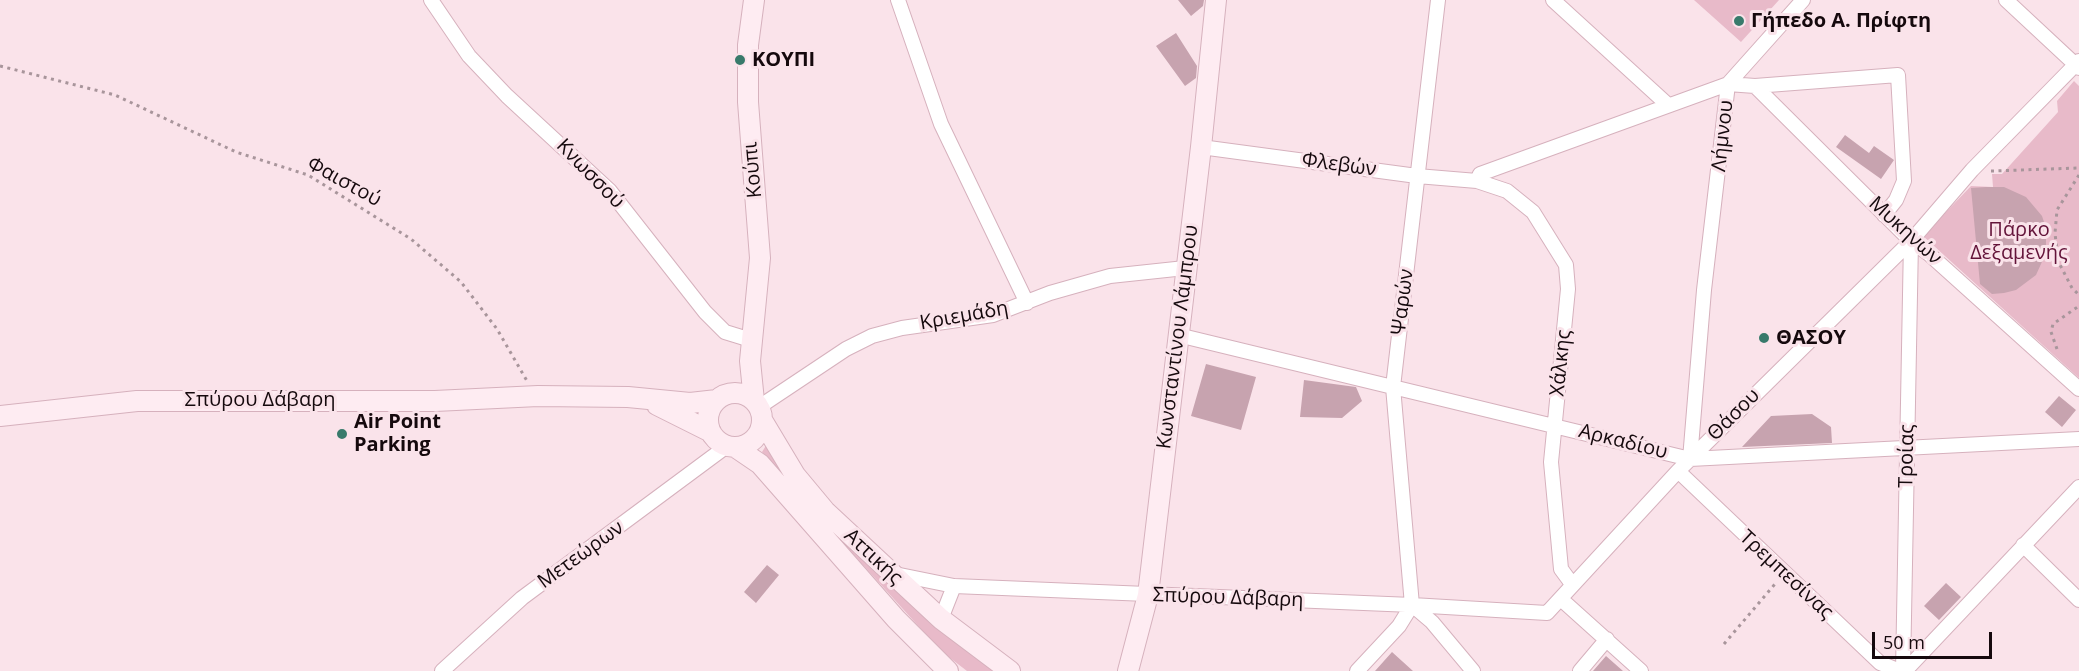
<!DOCTYPE html>
<html>
<head>
<meta charset="utf-8">
<style>
	body { margin:0 }
	#map { position:relative; width:2079px; height:671px; overflow:hidden; background:#fae3ea; font-family:"Open Sans",sans-serif }
	canvas { display:block }
	.scale { position:absolute; left:1872px; top:632px; width:120px; height:27px; box-sizing:border-box; border:3px solid #15090d; border-top:0; padding-left:8px; font-size:18px; line-height:21px; white-space:nowrap; color:#15090d; -webkit-text-stroke:4px #fae3ea; paint-order:stroke }
</style>
</head>
<body>
<div id="map">
<canvas width="2079" height="671"></canvas>
<div class="scale">50 m</div>
</div>
<script>
const c = document.querySelector('canvas').getContext('2d');
c.lineJoin = 'round';
function paint(path, color) { c.fillStyle = color; c.fill(path, 'evenodd'); }
const poly = rows => new Path2D(rows.map(r => 'M' + r).join(''));
function stroke(path, color, width, dash) { c.strokeStyle = color; c.lineWidth = width; c.lineCap = dash ? 'butt' : 'round'; c.setLineDash(dash || []); c.stroke(path); }
function write(font, color, halo, rows, align = 'center') {
  c.font = font + ' "Open Sans",sans-serif'; c.lineWidth = 6; c.setLineDash([]); c.textBaseline = 'middle'; c.strokeStyle = halo; c.fillStyle = color; for (const [text, x, y, turn = 0] of rows) {
    c.save(); c.translate(x, y); c.rotate((+turn || 0) * Math.PI / 180); c.textAlign = isNaN(turn) ? turn : align; if (halo) c.strokeText(text, 0, 0); c.fillText(text, 0, 0); c.restore();
  }
}
paint(poly([
	[1694,0,1779,0,1741,42],
	[2074,81,2079,86,2079,378,1923,236,1971,186,1993,187,1992,174,2002,174,2058,112,2057,101],
	[767,444,1002,671,967,671,941,651,785,479,762,452]
]), '#e8bac9');
paint(poly([
	[1178,0,1204,0,1203,6,1191,16],
	[1176,33,1197,66,1196,78,1185,86,1156,46],
	[1845,135,1869,153,1874,146,1894,160,1881,179,1836,147],
	[1986,187,2004,187,2026,197,2042,216,2046,228,2046,253,2036,275,2016,290,2004,293,1992,294,1980,284,1971,188],
	[1206,364,1256,377,1241,430,1191,416],
	[1304,380,1356,387,1362,401,1342,418,1300,417],
	[2059,396,2076,410,2062,427,2045,412],
	[1812,414,1831,427,1832,443,1742,447,1771,416],
	[767,565,779,575,756,603,744,592],
	[1946,583,1961,597,1939,620,1924,606],
	[1392,652,1413,671,1375,671],
	[1606,656,1623,671,1593,671]
]), '#c7a3af');
const street = poly([
	[431,0,469,56,507,96,610,191,705,312,725,332,751,340],
	[898,0,941,124,1027,303],
	[1553,0,1668,105],
	[2006,0,2079,68],
	[1728,84,1803,0],
	[1755,86,1898,75,1904,181,1896,200,1884,215],
	[1201,147,1417,176,1477,181,1507,191,1533,212,1566,265,1568,289,1551,462,1561,569,1572,584],
	[1477,181,1480,174,1728,84,1755,86,1911,241,1929,254,2079,389],
	[1178,335,1690,459,2079,439],
	[759,407,846,349,872,336,902,328,993,315,1050,293,1110,276,1185,268],
	[1690,459,1704,290,1728,84],
	[1678,471,1880,663,1900,671],
	[2023,545,2079,600],
	[895,574,954,586,1412,605,1432,622,1473,671],
	[1562,600,1641,671],
	[1412,605,1393,387,1438,0],
	[941,619,954,586],
	[442,671,522,598,727,446],
	[1357,671,1399,626,1412,605,1547,613,1678,471,1911,241,1972,170,2079,61],
	[1580,671,1607,639],
	[1903,671,1911,241],
	[1905,671,2079,487]
]);
const secondary = poly([
	'708 420a27 27 0 1 1 54 0a27 27 0 1 1-54 0Z',
	[754,401,750,361,760,258,748,102,748,45,754,0],
	[657,405,711,432],
	[0,416,137,401,435,401,538,396,628,397,690,403,717,400],
	[762,420,795,475,825,511,941,619,1010,671],
	[735,447,760,464,896,619,948,671],
	[1128,671,1148,595,1201,147,1216,0]
]);
stroke(street, '#d6b1bd', 16);
stroke(secondary, '#d6b1bd', 22);
stroke(poly([
	[0,66,115,95,236,152,308,175,411,239,461,282,497,329,527,381],
	[1991,171,2079,168],
	[2079,175,2057,210,2055,233,2058,261,2072,288,2079,295],
	[2057,349,2051,332,2053,324,2079,306],
	[1724,644,1775,584]
]), '#a8959b', 3, [3, 4.5]);
stroke(street, '#fff', 14);
stroke(secondary, '#feecf2', 20);
for (const [x, y, r, color] of [
	[1739,21,6,"#387a6b"],
	[740,60,6,"#387a6b"],
	[1764,338,6,"#387a6b"],
	[342,434,6,"#387a6b"]
]) { const dot = new Path2D(); dot.arc(x, y, r, 0, 2 * Math.PI); c.fillStyle = color; c.fill(dot); stroke(dot, '#fae3ea', 2); }
write('bold 20px', '#15090d', '#fae3ea', [
	["Γήπεδο Α. Πρίφτη",1751,21],
	["ΚΟΥΠΙ",752,60],
	["ΘΑΣΟΥ",1776,338],
	["Air Point",354,422],
	["Parking",354,445]
], 'left');
write('20px', '#15090d', '#fae3ea', [
	["Λήμνου",1723,136,-84],
	["Φλεβών",1339,165,8],
	["Κούπι",753,170,-95],
	["Κνωσσού",590,174,46],
	["Φαιστού",344,182,29],
	["Μυκηνών",1905,231,42],
	["Ψαρών",1403,302,-83],
	["Κριεμάδη",964,316,-10],
	["Κωνσταντίνου Λάμπρου",1178,337,-83],
	["Χάλκης",1561,363,-84],
	["Σπύρου Δάβαρη",260,400],
	["Θάσου",1734,415,-45],
	["Αρκαδίου",1623,442,14],
	["Τροίας",1907,456,-89],
	["Μετεώρων",581,555,-36],
	["Αττικής",873,557,43],
	["Τρεμπεσίνας",1786,575,43],
	["Σπύρου Δάβαρη",1228,598,2]
]);
write('20px', '#631339', '#fae3ea', [
	["Πάρκο",2019,230],
	["Δεξαμενής",2019,253]
]);
</script>
</body>
</html>
